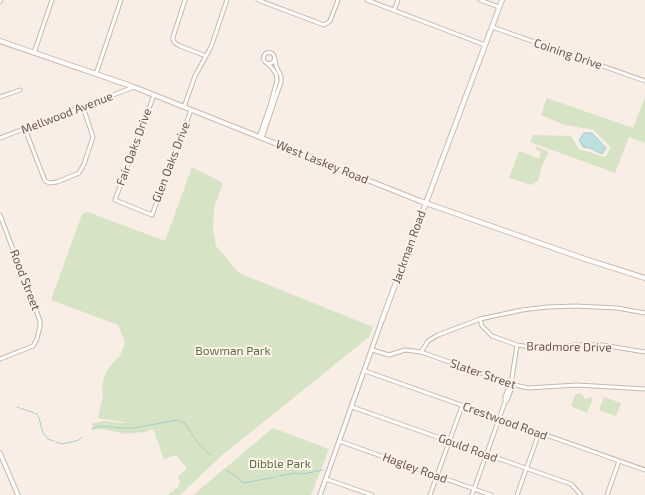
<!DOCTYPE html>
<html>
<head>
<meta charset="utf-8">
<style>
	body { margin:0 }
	canvas { display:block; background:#f9eee5 }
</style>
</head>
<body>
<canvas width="645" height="495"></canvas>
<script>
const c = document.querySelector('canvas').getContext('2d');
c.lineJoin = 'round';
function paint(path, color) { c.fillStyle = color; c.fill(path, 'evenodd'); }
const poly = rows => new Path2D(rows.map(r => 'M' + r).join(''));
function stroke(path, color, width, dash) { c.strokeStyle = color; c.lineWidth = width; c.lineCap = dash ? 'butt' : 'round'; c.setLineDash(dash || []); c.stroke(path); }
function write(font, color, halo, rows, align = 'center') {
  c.font = font + ' "Exo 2",sans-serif'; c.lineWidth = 4; c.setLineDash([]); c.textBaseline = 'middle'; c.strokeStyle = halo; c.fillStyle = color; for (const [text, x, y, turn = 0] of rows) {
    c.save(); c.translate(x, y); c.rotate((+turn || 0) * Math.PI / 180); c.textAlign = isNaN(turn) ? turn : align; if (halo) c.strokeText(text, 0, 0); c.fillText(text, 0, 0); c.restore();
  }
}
paint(poly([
	[645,97,645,143,629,137,615,173,530,142,533,135,571,136,579,149,605,157,611,148,594,130,564,125,541,115,547,98,633,128],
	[536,146,549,152,542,166,538,181,531,185,509,178,519,151,539,159,541,152,535,149],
	[192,167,223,183,214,208,213,229,216,246,239,273,373,327,369,337,220,457,180,495,167,495,178,487,180,482,178,477,187,468,176,455,164,459,153,429,145,432,125,434,103,429,93,430,92,423,105,421,120,423,128,423,98,418,103,395,102,385,106,372,115,360,120,356,125,343,118,325,51,300,82,214,88,212,165,241],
	[578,393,582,394,585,399,587,399,590,397,593,398,587,413,571,406,575,395],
	[604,397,621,403,616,416,599,410],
	[273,428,329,449,311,495,193,495]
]), '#d6e4c5');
const water = poly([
	[584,133,592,133,606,148,602,154,590,148,583,147,579,140,584,133]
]);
paint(water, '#bcdfdf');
stroke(water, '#a4cfcf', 1);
stroke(poly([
	[17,407,37,414,39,418,43,433,48,439,54,441],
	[92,429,99,426,123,428,134,428,177,420,185,423,199,444,211,455],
	[56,442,62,444,72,442,79,440,82,437],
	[226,470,234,475,243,483,276,477],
	[279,476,295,473,303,474,323,470]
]), '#a4cfcf', 1);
const minor = poly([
	[185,0,173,37,173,40,175,43,180,46,206,56],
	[258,0,324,25,330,21,338,0],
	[367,0,485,45],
	[480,0,499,7],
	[0,2,1,0],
	[394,10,398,0],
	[492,27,645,81],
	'263.5 58a5.5 5.5 0 1 1 11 0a5.5 5.5 0 1 1-11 0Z',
	[34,53,52,0],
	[96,74,121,0],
	[154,95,115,200,152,215,191,110],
	[0,97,20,90],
	[184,107,195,76,211,47,227,0],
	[25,129,45,181,50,183,57,182,79,173,84,164,93,137,83,107],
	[259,137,271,103,277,80,276,74,272,68,267,63],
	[0,138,134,87],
	[262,138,281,82,281,76,276,66,275,59],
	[0,215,40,321,40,326,37,339,33,346,0,359],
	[480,319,482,326,492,336,517,345,543,349,575,345,602,345,645,352],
	[372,350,389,355,405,350,421,352,515,385,528,388,577,385,645,389],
	[421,352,428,341,438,335,480,319,522,310,547,307,576,306,617,308,645,313],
	[365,371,645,470],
	[511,384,517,345],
	[505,402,505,397,510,384],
	[352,407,571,484,581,495],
	[339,441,491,495],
	[326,479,372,495],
	[430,495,462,406],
	[472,495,505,402,507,400,513,385],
	[517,495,539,433],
	[607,495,619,461]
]);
const tertiary = poly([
	[0,453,18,495],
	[320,495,382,320]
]);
const secondary = poly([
	[0,41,134,87,420,201,585,259,645,278],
	[382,320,502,0]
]);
stroke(minor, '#c8b5ad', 5);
stroke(tertiary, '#c8b5ad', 5.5);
stroke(secondary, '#cdb6ae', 6);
stroke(minor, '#fff', 3);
stroke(tertiary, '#fff', 3.5);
stroke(secondary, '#fff', 4);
write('12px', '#6e544e', '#fcf2ea', [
	["Coining Drive",568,54,19],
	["Mellwood Avenue",67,113,-21],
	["Fair Oaks Drive",134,147,-70],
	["Glen Oaks Drive",171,162,-69],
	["West Laskey Road",322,162,22],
	["Jackman Road",409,247,-70],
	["Rood Street",25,280,69],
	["Bradmore Drive",569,347,1],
	["Slater Street",483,374,19],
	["Crestwood Road",505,421,20],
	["Gould Road",468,448,20],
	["Hagley Road",415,468,20]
]);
write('12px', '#5b7248', '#fcf2ea', [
	["Bowman Park",233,351],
	["Dibble Park",280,464]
]);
</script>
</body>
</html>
